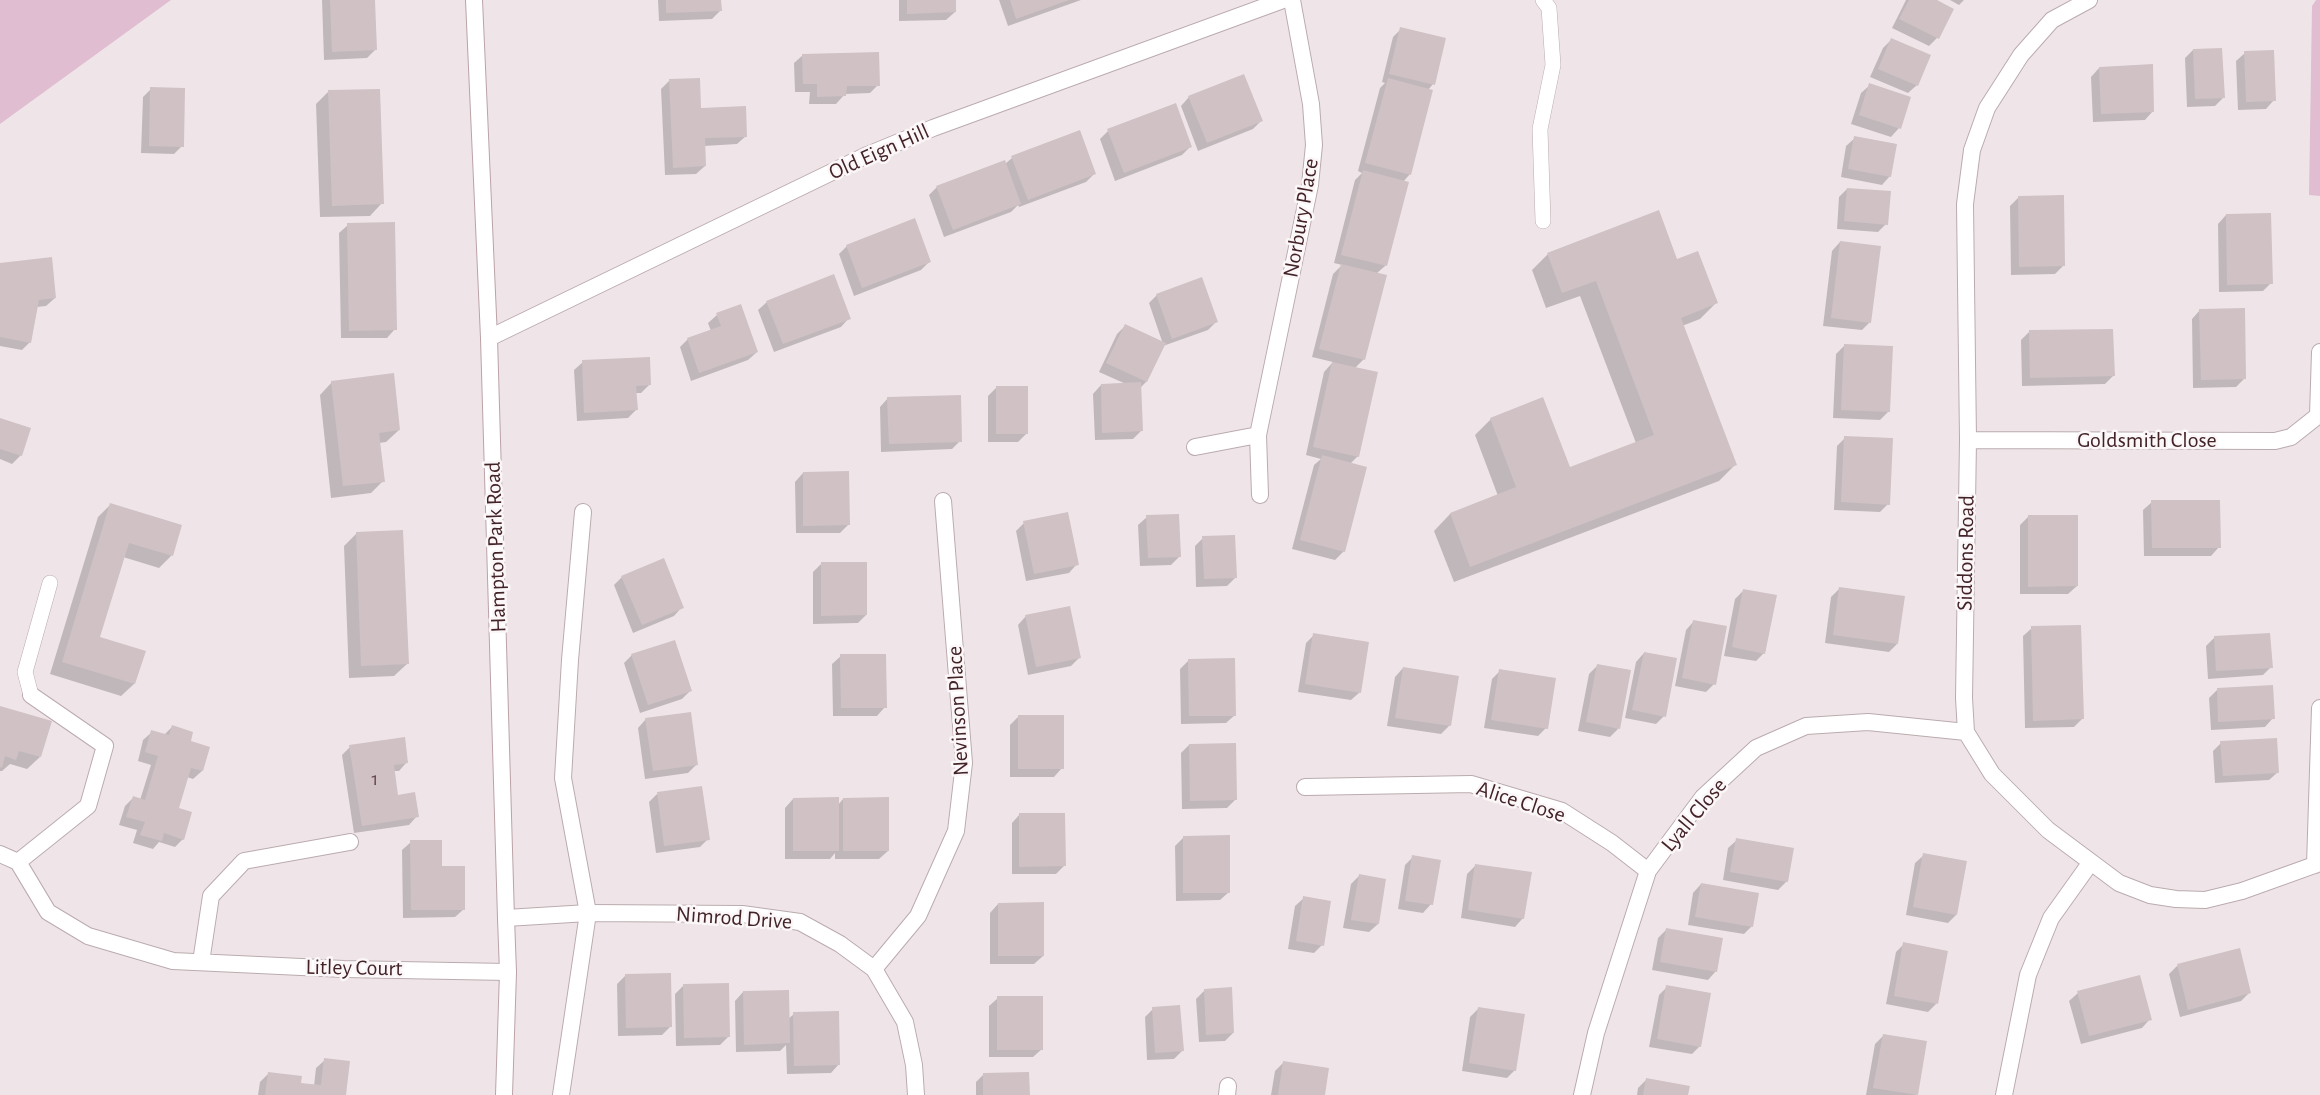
<!DOCTYPE html>
<html>
<head>
<meta charset="utf-8">
<style>
	body { margin:0 }
	canvas { display:block; background:#efe5e8 }
</style>
</head>
<body>
<canvas width="2320" height="1095"></canvas>
<script>
const c = document.querySelector('canvas').getContext('2d');
c.lineJoin = 'round';
function paint(path, color) { c.fillStyle = color; c.fill(path, 'evenodd'); }
const poly = rows => new Path2D(rows.map(r => 'M' + r).join(''));
function stroke(path, color, width, dash) { c.strokeStyle = color; c.lineWidth = width; c.lineCap = dash ? 'butt' : 'round'; c.setLineDash(dash || []); c.stroke(path); }
function write(font, color, halo, rows, align = 'center') {
  c.font = font + ' "Alegreya Sans",sans-serif'; c.lineWidth = 5; c.setLineDash([]); c.textBaseline = 'middle'; c.strokeStyle = halo; c.fillStyle = color; for (const [text, x, y, turn = 0] of rows) {
    c.save(); c.translate(x, y); c.rotate((+turn || 0) * Math.PI / 180); c.textAlign = isNaN(turn) ? turn : align; if (halo) c.strokeText(text, 0, 0); c.fillText(text, 0, 0); c.restore();
  }
}
paint(poly([
	[0,0,171,0,0,124],
	[2316,0,2320,0,2320,196,2309,195,2312,6]
]), '#e1bdd2');
paint(poly([
	[322,0,373,0,375,50,367,58,324,60],
	[658,0,720,0,720,11,712,19,659,21],
	[899,0,954,0,955,12,946,20,899,21],
	[999,0,1081,0,1008,26],
	[1906,0,1933,0,1937,38,1929,46,1892,28],
	[1950,0,1964,0,1959,5],
	[1401,29,1433,84,1428,90,1410,174,1403,182,1407,183,1385,266,1376,274,1385,276,1363,360,1355,368,1358,456,1350,464,1344,551,1335,560,1292,549,1314,465,1321,459,1306,455,1324,372,1333,362,1312,357,1333,274,1342,265,1334,263,1355,180,1362,173,1358,171,1380,88,1385,83,1382,82,1393,37],
	[1892,39,1917,85,1908,93,1870,77,1883,48],
	[2193,50,2223,98,2215,106,2187,107,2185,58],
	[2245,53,2274,100,2266,109,2238,110,2236,61],
	[803,55,878,85,870,93,845,94,836,104,809,104,810,92,795,92,794,63],
	[2099,68,2153,111,2145,120,2093,122,2091,77],
	[669,81,700,110,746,136,737,144,704,146,705,166,696,174,665,175,661,89],
	[1870,85,1899,128,1891,137,1851,124,1861,93],
	[151,89,182,146,174,154,141,153,143,97],
	[329,91,382,203,370,216,320,217,316,104],
	[1189,97,1261,121,1253,129,1198,151,1181,106],
	[1108,131,1190,147,1182,155,1115,181,1100,139],
	[1855,138,1890,176,1882,185,1841,177,1846,146],
	[1012,158,1095,173,1086,182,1019,207,1018,205,1011,212,944,237,929,195,937,187,1005,164],
	[1847,189,1886,224,1878,232,1837,229,1839,197],
	[2018,198,2063,266,2055,274,2011,275,2010,206],
	[2226,215,2271,283,2263,291,2219,292,2218,224],
	[348,225,395,329,387,338,341,338,339,233],
	[1840,242,1870,322,1862,330,1823,326,1832,251],
	[847,246,929,262,921,270,854,296,839,254],
	[1548,254,1676,261,1716,303,1700,319,1682,326,1735,465,1719,481,1454,582,1434,531,1450,514,1498,496,1475,435,1491,419,1569,469,1636,443,1580,296,1546,308,1532,270],
	[0,264,55,298,46,306,36,307,30,342,22,350,0,346],
	[1157,295,1216,322,1208,330,1163,346,1146,382,1140,388,1141,431,1133,439,1095,440,1093,394,1101,385,1126,384,1099,372,1117,334,1125,326,1163,344,1149,303],
	[767,302,849,318,841,327,774,352,758,310],
	[2200,310,2245,378,2236,387,2193,388,2192,319],
	[717,315,757,352,748,360,691,381,680,347,688,339,711,331,708,323],
	[2029,332,2113,376,2105,384,2022,386,2021,340],
	[1845,345,1888,412,1880,420,1833,418,1836,354],
	[583,362,650,384,641,393,635,393,636,410,628,418,577,421,574,370],
	[332,382,399,430,386,442,379,443,383,481,371,493,331,498,320,395],
	[996,388,1027,433,1018,442,988,442,988,396],
	[888,398,960,441,952,449,881,452,880,407],
	[0,419,21,455,12,464,0,459],
	[1845,438,1888,504,1880,512,1834,510,1837,446],
	[803,473,848,525,840,533,796,533,795,482],
	[2152,502,2219,547,2211,556,2144,556,2143,510],
	[110,505,180,526,171,556,159,568,123,557,98,638,144,652,134,684,121,696,50,674,98,517],
	[1147,517,1179,557,1171,565,1140,566,1138,525],
	[2028,517,2077,586,2068,594,2020,594,2020,525],
	[1024,523,1077,564,1069,573,1026,581,1016,531],
	[357,533,407,664,394,676,349,678,344,546],
	[1203,538,1236,577,1227,586,1196,587,1195,546],
	[821,564,866,615,858,623,813,624,813,572],
	[622,577,682,607,674,616,633,633,614,585],
	[1840,588,1897,644,1889,652,1825,643,1831,597],
	[1744,590,1764,653,1756,661,1724,656,1735,599],
	[1026,616,1079,658,1071,666,1028,675,1018,625],
	[1694,621,1714,684,1706,692,1675,686,1686,630],
	[2032,628,2082,719,2074,727,2025,728,2023,636],
	[1314,635,1360,692,1351,700,1298,692,1306,643],
	[2214,638,2271,667,2263,675,2208,679,2206,646],
	[1644,653,1664,716,1656,724,1625,718,1636,662],
	[632,655,690,691,682,699,640,713,624,663],
	[841,656,885,707,877,716,833,716,832,664],
	[1189,660,1235,715,1226,723,1181,724,1180,669],
	[1597,666,1618,729,1610,737,1578,731,1589,674],
	[1403,668,1457,677,1449,726,1441,734,1387,726,1395,677],
	[1500,671,1546,728,1538,736,1484,728,1492,679],
	[2217,690,2273,718,2265,727,2211,730,2209,698],
	[0,707,40,757,27,769,10,764,2,771,0,771],
	[1018,717,1062,768,1054,777,1010,777,1010,725],
	[646,719,697,764,688,773,645,779,638,728],
	[172,727,189,742,208,748,202,771,193,779,187,777,177,809,183,839,175,847,159,842,153,849,133,843,137,830,119,825,125,806,133,798,140,800,151,765,138,761,143,740,152,732,164,735],
	[2221,743,2278,772,2269,780,2215,783,2213,751],
	[1189,745,1235,800,1227,808,1182,809,1181,753],
	[350,747,407,762,399,771,393,771,397,796,417,816,409,825,354,833,342,755],
	[657,794,708,839,700,847,656,853,649,802],
	[793,799,838,805,843,799,888,851,879,859,835,859,835,853,830,859,785,859,785,808],
	[1020,814,1064,866,1056,874,1012,874,1012,823],
	[1183,838,1229,892,1220,900,1176,901,1175,846],
	[1737,840,1787,881,1778,890,1723,880,1728,848],
	[411,842,441,868,464,909,455,917,403,918,402,850],
	[1924,855,1956,915,1948,923,1906,915,1915,863],
	[1413,857,1431,904,1423,913,1398,909,1405,865],
	[1476,865,1523,918,1515,927,1461,918,1467,874],
	[1359,876,1378,924,1369,932,1343,928,1351,884],
	[1701,884,1752,926,1744,934,1688,925,1693,893],
	[1304,898,1322,945,1314,953,1288,949,1295,906],
	[998,904,1043,956,1034,964,990,964,990,913],
	[1666,930,1716,971,1708,980,1652,970,1658,938],
	[1904,944,1936,1004,1928,1012,1886,1004,1896,952],
	[2177,966,2250,992,2241,1001,2180,1017,2169,974],
	[625,976,670,1027,662,1035,618,1036,617,984],
	[683,986,729,1036,720,1045,676,1046,675,994],
	[1667,987,1700,1046,1692,1054,1649,1047,1659,995],
	[1204,991,1233,1033,1225,1041,1199,1042,1196,999],
	[743,992,788,1019,794,1014,839,1064,831,1073,787,1074,786,1045,780,1051,736,1052,735,1001],
	[2078,993,2150,1019,2142,1028,2081,1044,2069,1001],
	[998,998,1042,1049,1033,1057,989,1057,989,1006],
	[1153,1009,1182,1051,1174,1059,1147,1060,1145,1017],
	[1478,1009,1515,1070,1507,1078,1462,1071,1470,1017],
	[1884,1035,1926,1043,1916,1095,1866,1095,1875,1044],
	[325,1060,345,1095,258,1095,260,1082,268,1074,299,1084,314,1086,316,1068],
	[1283,1063,1324,1095,1271,1095,1275,1071],
	[984,1074,1028,1095,976,1095,976,1082],
	[1646,1080,1687,1095,1637,1095,1638,1088]
]), '#0003');
paint(poly([
	[330,0,375,0,377,50,332,52],
	[666,0,721,0,722,11,666,13],
	[907,0,956,0,956,12,907,14],
	[1010,0,1069,0,1016,19],
	[1909,0,1937,0,1954,9,1939,39,1899,19],
	[1400,27,1446,38,1435,85,1389,74],
	[1891,38,1931,55,1918,86,1878,69],
	[2222,48,2225,98,2195,99,2193,49],
	[2274,50,2276,101,2246,102,2244,51],
	[879,52,880,86,847,86,846,96,817,97,817,84,803,84,802,54],
	[2153,64,2154,112,2101,114,2099,67],
	[1244,74,1263,121,1207,143,1188,96],
	[700,78,701,108,746,106,747,137,705,138,706,166,673,168,669,79],
	[1388,78,1433,90,1411,175,1365,163],
	[1869,83,1911,97,1901,129,1859,115],
	[150,87,185,88,184,147,149,146],
	[380,89,384,204,332,206,328,90],
	[1176,103,1192,147,1124,173,1107,129],
	[1080,130,1096,174,1028,200,1011,156],
	[1854,136,1897,144,1891,177,1848,169],
	[1005,160,1021,204,953,230,936,186],
	[1363,170,1409,182,1387,266,1341,255],
	[1847,188,1891,191,1888,225,1844,221],
	[2064,195,2065,266,2019,267,2018,196],
	[1659,210,1677,259,1698,251,1718,303,1681,318,1737,465,1470,567,1450,513,1516,487,1490,418,1543,397,1570,467,1654,435,1596,281,1562,293,1547,253],
	[2271,213,2273,284,2227,285,2226,214],
	[915,218,931,262,862,288,846,245],
	[395,222,397,330,349,331,347,223],
	[1840,241,1881,246,1871,323,1831,318],
	[52,257,56,298,39,300,31,343,0,337,0,263],
	[1341,264,1387,275,1365,360,1319,349],
	[834,274,851,319,783,344,766,301],
	[1202,277,1218,322,1172,339,1156,294],
	[741,304,758,352,699,373,687,338,721,326,716,313],
	[2245,308,2246,379,2201,380,2199,309],
	[1125,324,1166,343,1147,382,1106,363],
	[2113,329,2115,376,2030,378,2029,330],
	[1844,344,1893,346,1890,412,1841,410],
	[650,357,651,385,636,386,638,410,584,413,582,360],
	[1332,362,1378,372,1359,457,1313,447],
	[394,373,400,430,379,433,385,482,343,486,331,381],
	[1141,382,1143,431,1102,433,1101,384],
	[996,386,1028,386,1028,434,996,434],
	[961,395,962,442,889,444,887,397],
	[0,418,31,428,22,456,0,449],
	[1844,436,1893,438,1890,505,1841,502],
	[1322,455,1367,467,1345,552,1300,540],
	[849,471,850,525,803,526,803,472],
	[2151,500,2220,500,2221,548,2152,548],
	[110,503,182,525,173,556,129,543,100,637,146,651,135,684,62,662],
	[1068,512,1079,565,1034,574,1023,521],
	[1179,514,1181,557,1148,558,1146,515],
	[2028,515,2078,515,2078,586,2028,587],
	[403,530,409,664,361,666,356,532],
	[1235,535,1237,578,1204,579,1202,536],
	[664,558,684,608,642,625,621,576],
	[821,562,867,562,867,615,821,616],
	[1839,587,1905,596,1898,644,1833,635],
	[1743,589,1777,595,1765,654,1732,647],
	[1070,606,1081,658,1036,667,1025,615],
	[1693,620,1727,626,1716,685,1682,678],
	[2081,625,2084,719,2033,721,2031,626],
	[1313,633,1369,642,1361,693,1305,684],
	[2270,633,2273,668,2216,671,2214,636],
	[675,640,692,691,648,705,631,654],
	[1644,652,1677,658,1666,717,1632,710],
	[840,654,886,654,887,708,841,708],
	[1235,658,1236,716,1189,716,1188,659],
	[1597,664,1631,670,1620,729,1586,722],
	[1403,667,1459,676,1451,726,1395,718],
	[1499,669,1556,678,1548,729,1491,720],
	[2273,685,2275,719,2218,722,2217,688],
	[0,706,52,721,41,757,19,751,16,760,5,756,2,768,0,767],
	[691,712,698,765,653,771,645,718],
	[1018,715,1064,715,1064,769,1018,769],
	[172,725,193,732,191,741,210,747,203,771,191,768,179,808,192,812,184,840,164,833,162,841,140,835,145,822,126,817,133,796,145,800,158,756,145,752,151,730,169,735],
	[405,737,408,763,394,765,398,795,415,792,419,817,362,826,349,745],
	[2277,738,2279,773,2223,776,2220,741],
	[1236,743,1237,800,1190,801,1189,744],
	[702,786,710,840,664,846,657,792],
	[839,797,839,851,793,851,793,798],
	[889,797,889,851,843,851,843,798],
	[1019,813,1065,813,1066,866,1019,867],
	[1230,835,1230,893,1183,893,1183,836],
	[1736,838,1794,848,1788,882,1730,872],
	[410,840,442,840,442,866,465,866,465,910,411,910],
	[1923,853,1967,861,1957,915,1913,907],
	[1412,855,1441,860,1433,905,1405,901],
	[1475,864,1532,872,1524,919,1468,910],
	[1359,874,1386,879,1379,924,1351,920],
	[1701,883,1759,893,1753,927,1695,917],
	[1303,896,1331,901,1324,946,1296,941],
	[1044,902,1044,956,998,956,998,903],
	[1666,928,1723,938,1717,972,1660,962],
	[1903,942,1948,951,1938,1004,1894,996],
	[2240,948,2251,993,2188,1010,2177,964],
	[671,973,672,1027,626,1028,625,974],
	[2140,975,2152,1020,2089,1036,2077,991],
	[729,983,730,1037,684,1038,683,984],
	[1666,985,1711,993,1701,1047,1657,1039],
	[1232,987,1234,1033,1206,1035,1204,989],
	[789,990,790,1043,744,1045,743,991],
	[997,996,1043,996,1043,1050,997,1050],
	[1180,1005,1184,1051,1155,1053,1152,1007],
	[1478,1007,1525,1014,1516,1071,1469,1063],
	[839,1011,840,1065,794,1066,793,1012],
	[1883,1034,1927,1041,1918,1095,1873,1088],
	[324,1058,350,1061,346,1095,265,1095,268,1072,302,1076,301,1083,321,1085],
	[1283,1061,1329,1068,1325,1095,1278,1095],
	[1029,1072,1030,1095,983,1095,983,1073],
	[1646,1078,1690,1086,1688,1095,1643,1095]
]), '#d0c1c5');
const service = poly([
	[1543,221,1540,129,1553,65,1549,8,1543,0],
	[31,695,25,672,50,583]
]);
const minor = poly([
	[2089,0,2052,20,2021,55,1987,108,1972,150,1965,204,1968,440,1964,698,1966,732,1992,774,2048,830,2119,883,2150,895,2176,899,2205,900,2242,891,2320,863],
	[2318,415,2320,352],
	[1968,440,2275,441,2291,437,2320,414],
	[1195,447,1258,435],
	[1260,495,1258,435,1310,185,1314,145,1311,104,1292,0],
	[1305,787,1471,784,1562,811,1612,843,1648,871],
	[0,854,18,862,48,912,88,936,173,961,344,969,508,972],
	[18,862,88,806,105,746,31,695],
	[2315,865,2320,708],
	[201,962,211,896,244,861,350,842],
	[874,969,918,916,956,831,964,763,943,501],
	[561,1095,588,913,563,778,570,660,583,512],
	[1227,1095,1228,1086],
	[1582,1095,1596,1033,1648,871,1703,797,1756,748,1806,726,1868,722,1966,732],
	[2004,1095,2028,975,2051,918,2091,862]
]);
const tertiary = poly([
	[489,338,865,156,933,128,1283,0],
	[506,918,588,913,742,914,800,922,840,944,874,969,905,1022,914,1065,916,1095]
]);
const secondary = poly([
	[474,0,489,338,506,918,508,972,504,1095]
]);
stroke(service, '#bbabae', 16);
stroke(minor, '#bbabae', 18);
stroke(tertiary, '#bbabae', 18);
stroke(secondary, '#bba3a8', 18);
stroke(service, '#fff', 15);
stroke(minor, '#fff', 16);
stroke(tertiary, '#fff', 16);
stroke(secondary, '#fff', 16);
write('20px', '#664a4e', null, [
	["1",375,779]
]);
write('22px', '#422327', '#fbf6f8', [
	["Old Eign Hill",879,152,-24],
	["Norbury Place",1301,218,-80],
	["Goldsmith Close",2147,440],
	["Hampton Park Road",496,547,-92],
	["Siddons Road",1966,553,-89],
	["Nevinson Place",958,711,-93],
	["Alice Close",1521,802,18],
	["Lyall Close",1694,815,-50],
	["Nimrod Drive",734,918,4],
	["Litley Court",354,968,1]
]);
</script>
</body>
</html>
